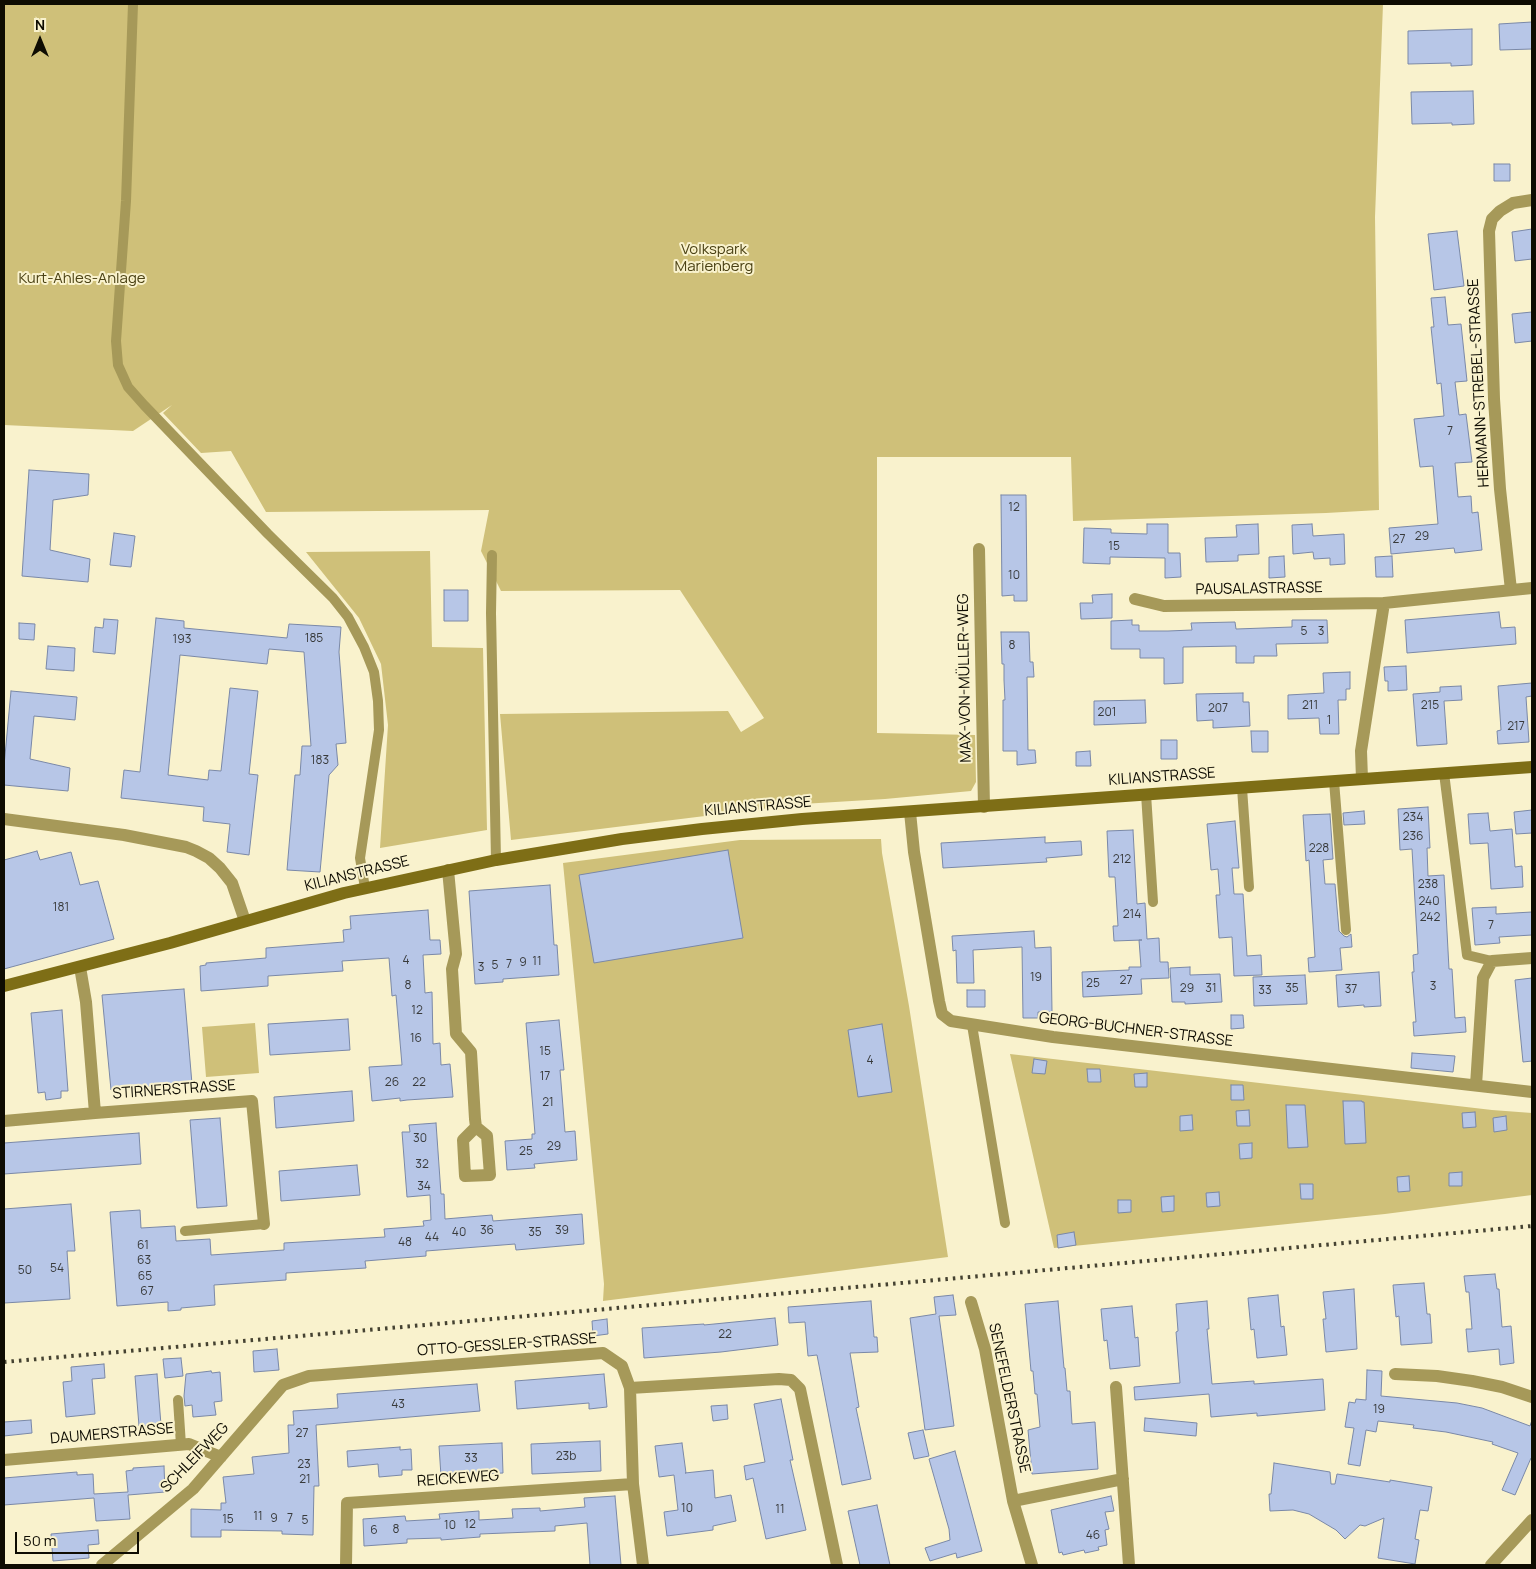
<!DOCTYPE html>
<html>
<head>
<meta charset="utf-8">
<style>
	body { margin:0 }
	#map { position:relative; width:1536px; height:1569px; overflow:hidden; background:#f9f2cd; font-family:Manrope,sans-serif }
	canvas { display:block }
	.frame { position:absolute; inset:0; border:5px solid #0e0c02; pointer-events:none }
	.north { position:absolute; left:15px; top:15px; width:50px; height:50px; -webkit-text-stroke:4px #f9f2cd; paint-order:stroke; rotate:0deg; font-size:14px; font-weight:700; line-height:20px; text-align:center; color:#0e0c02 }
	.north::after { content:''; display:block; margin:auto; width:18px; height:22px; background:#0e0c02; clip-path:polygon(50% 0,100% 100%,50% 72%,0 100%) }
	.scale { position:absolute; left:15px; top:1532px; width:124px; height:22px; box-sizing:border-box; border:2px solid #0e0c02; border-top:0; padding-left:6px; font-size:15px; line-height:18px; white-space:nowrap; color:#0e0c02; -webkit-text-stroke:4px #f9f2cd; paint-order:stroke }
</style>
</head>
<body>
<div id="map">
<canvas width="1536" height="1569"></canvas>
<div class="frame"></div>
<div class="north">N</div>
<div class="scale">50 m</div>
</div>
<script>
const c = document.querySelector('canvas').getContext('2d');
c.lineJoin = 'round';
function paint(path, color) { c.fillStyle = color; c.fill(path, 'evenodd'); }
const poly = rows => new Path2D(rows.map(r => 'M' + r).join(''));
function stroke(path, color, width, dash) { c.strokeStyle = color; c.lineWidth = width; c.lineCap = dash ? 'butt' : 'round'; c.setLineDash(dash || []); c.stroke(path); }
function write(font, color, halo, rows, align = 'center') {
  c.font = font + ' Manrope,sans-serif'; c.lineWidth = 4; c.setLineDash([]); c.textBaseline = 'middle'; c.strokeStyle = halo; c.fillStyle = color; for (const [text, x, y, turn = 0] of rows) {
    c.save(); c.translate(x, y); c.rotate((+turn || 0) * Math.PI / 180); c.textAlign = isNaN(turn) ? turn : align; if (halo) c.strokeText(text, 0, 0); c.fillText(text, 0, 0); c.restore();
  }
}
paint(poly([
	[4,4,1383,4,1375,217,1379,510,1326,513,1073,521,1071,457,877,457,877,733,975,735,976,782,971,791,885,799,802,804,511,840,500,714,728,711,741,732,764,718,680,590,501,591,481,551,489,510,266,512,231,451,201,453,163,413,172,405,133,431,4,425],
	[430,551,432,647,483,648,487,830,380,848,388,725,381,664,359,618,306,552],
	[881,839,882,853,909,1006,948,1257,603,1301,604,1284,563,863,740,840],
	[255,1023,259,1073,206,1077,202,1027],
	[1010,1054,1492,1110,1532,1113,1532,1195,1385,1214,1054,1248]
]), '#cfc079');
const building = poly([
	[1532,22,1532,49,1500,50,1499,24,1532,22],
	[1472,29,1472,65,1451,66,1451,63,1408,64,1408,31,1472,29],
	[1473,91,1474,124,1452,125,1452,123,1412,124,1411,92,1473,91],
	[1494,164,1510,164,1510,181,1494,181,1494,164],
	[1532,229,1532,259,1515,261,1512,232,1532,229],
	[1457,231,1464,286,1434,290,1428,234,1457,231],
	[1445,297,1448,325,1461,324,1467,381,1455,382,1459,415,1466,414,1472,462,1455,463,1458,497,1471,496,1472,513,1478,512,1482,550,1455,553,1454,548,1391,554,1389,528,1438,524,1433,466,1420,467,1414,419,1444,416,1441,383,1437,384,1431,327,1434,327,1431,298,1445,297],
	[1532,312,1532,341,1515,343,1512,314,1532,312],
	[29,470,89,474,88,495,53,500,50,550,90,559,88,582,22,576,29,470],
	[1001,495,1026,495,1027,601,1014,601,1014,595,1002,596,1001,495],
	[1147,524,1168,524,1168,553,1180,553,1181,577,1165,578,1165,558,1110,557,1110,564,1083,563,1084,528,1111,529,1111,533,1147,534,1147,524],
	[1258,524,1259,554,1238,555,1238,561,1206,562,1205,538,1237,537,1236,525,1258,524],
	[1312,524,1313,536,1344,534,1345,564,1330,565,1330,558,1314,559,1313,552,1293,554,1292,525,1312,524],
	[114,533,135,536,131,567,110,565,114,533],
	[1284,556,1285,577,1269,578,1269,557,1284,556],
	[1392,556,1393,577,1376,577,1375,557,1392,556],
	[444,590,468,590,468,621,444,621,444,590],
	[1112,594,1112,618,1081,619,1080,603,1093,603,1092,595,1112,594],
	[1499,612,1501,628,1515,627,1516,644,1407,653,1405,620,1499,612],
	[156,618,184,621,184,628,287,638,289,624,341,627,339,652,346,743,336,744,338,765,329,775,320,872,287,870,295,775,300,775,302,746,311,746,304,652,269,649,267,664,180,655,168,775,208,780,209,770,221,771,230,688,258,691,249,774,258,775,249,855,227,852,230,824,203,821,204,807,121,798,124,770,140,772,156,618],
	[104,619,118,620,115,654,93,652,95,627,103,628,104,619],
	[1132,620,1132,625,1139,625,1139,631,1168,631,1192,630,1191,623,1235,622,1236,629,1292,627,1292,620,1327,620,1328,643,1276,644,1277,656,1254,656,1254,663,1236,663,1236,646,1183,647,1183,683,1164,684,1164,658,1140,658,1140,649,1111,649,1111,621,1132,620],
	[19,623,35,624,34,640,19,639,19,623],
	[1001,632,1029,632,1030,662,1033,662,1034,677,1027,677,1028,750,1035,750,1036,763,1017,765,1017,751,1003,751,1003,700,1005,700,1004,680,1004,664,1002,664,1001,632],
	[48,646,75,648,74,671,46,669,48,646],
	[1406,666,1407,690,1388,691,1388,681,1385,681,1384,667,1406,666],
	[1350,672,1350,689,1346,689,1346,700,1338,700,1339,734,1320,734,1319,718,1288,719,1288,695,1324,693,1323,673,1350,672],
	[1532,683,1532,696,1526,697,1529,742,1498,744,1497,731,1501,730,1498,686,1532,683],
	[1461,686,1462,700,1444,701,1447,744,1417,746,1413,694,1440,692,1440,687,1461,686],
	[11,691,77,697,75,720,34,716,30,759,70,768,68,791,4,785,4,766,11,691],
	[1243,693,1243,702,1249,702,1250,726,1213,728,1213,720,1197,721,1196,694,1243,693],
	[1145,700,1146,723,1094,725,1094,701,1145,700],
	[1251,731,1268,731,1268,752,1252,752,1251,731],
	[1161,740,1177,740,1177,759,1161,759,1161,740],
	[1090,751,1091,766,1076,766,1076,752,1090,751],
	[1428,807,1430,848,1427,848,1428,876,1444,875,1449,969,1452,969,1455,1018,1465,1017,1466,1032,1414,1036,1413,1022,1416,1022,1412,972,1414,972,1413,955,1418,954,1412,849,1400,850,1398,809,1428,807],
	[1532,810,1532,833,1516,834,1514,812,1532,810],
	[1364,811,1365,824,1344,825,1343,813,1364,811],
	[1488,813,1490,831,1512,829,1515,867,1522,866,1523,887,1491,889,1488,843,1470,844,1468,814,1488,813],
	[1330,814,1333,859,1323,860,1325,884,1335,884,1339,931,1344,936,1347,937,1351,934,1352,947,1340,948,1342,970,1309,972,1308,958,1315,957,1309,860,1306,861,1303,815,1330,814],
	[1235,821,1239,868,1232,868,1234,894,1243,894,1247,956,1261,955,1262,975,1234,976,1232,937,1219,938,1216,895,1220,895,1218,869,1211,870,1207,824,1235,821],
	[1133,830,1137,904,1145,903,1147,939,1159,938,1160,962,1168,962,1169,978,1141,979,1142,994,1083,997,1082,972,1129,970,1129,967,1141,967,1139,940,1142,940,1114,941,1113,926,1118,926,1115,877,1109,877,1107,831,1133,830],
	[1045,837,1045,843,1081,841,1082,855,1046,858,1047,862,943,868,941,843,1045,837],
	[728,850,743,938,594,963,579,875,728,850],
	[37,851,40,860,71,852,80,885,98,881,114,939,4,969,4,860,37,851],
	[550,885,554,945,557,945,559,975,503,979,503,982,475,984,469,891,550,885],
	[1496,907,1496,914,1532,912,1532,935,1499,937,1500,943,1475,945,1472,908,1496,907],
	[428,910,430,940,440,940,441,954,423,955,425,993,432,992,433,1044,440,1043,441,1065,450,1064,453,1097,407,1100,400,1101,400,1098,372,1101,369,1067,402,1065,396,995,392,996,389,958,342,961,343,971,268,976,268,986,201,991,200,966,206,965,206,963,266,958,266,948,344,942,343,930,351,929,350,916,428,910],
	[1034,931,1035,948,1051,947,1052,1012,1038,1012,1038,1018,1023,1018,1022,947,973,950,974,983,957,983,956,950,953,951,952,936,1034,931],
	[1190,967,1190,975,1220,974,1222,1002,1185,1004,1185,1002,1172,1002,1170,968,1190,967],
	[1379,972,1381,1006,1364,1007,1364,1005,1338,1007,1336,975,1379,972],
	[1305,975,1307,1004,1254,1006,1253,977,1305,975],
	[1532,978,1532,1061,1523,1062,1515,980,1532,978],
	[184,989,192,1084,111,1090,102,995,184,989],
	[967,990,985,990,985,1007,967,1007,967,990],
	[62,1010,68,1091,61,1091,61,1098,46,1100,45,1092,38,1093,31,1013,62,1010],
	[1231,1015,1243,1015,1244,1028,1231,1029,1231,1015],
	[348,1019,350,1050,270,1055,268,1024,348,1019],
	[559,1020,564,1070,560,1070,565,1132,575,1131,577,1160,534,1164,535,1168,507,1170,505,1141,532,1139,532,1134,535,1134,526,1023,559,1020],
	[882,1024,892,1092,858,1097,848,1030,882,1024],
	[1412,1053,1455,1056,1453,1072,1411,1068,1412,1053],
	[1034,1059,1047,1061,1045,1074,1032,1073,1034,1059],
	[1087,1069,1100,1069,1101,1082,1088,1082,1087,1069],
	[1147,1073,1147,1087,1135,1087,1134,1074,1147,1073],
	[1231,1085,1243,1085,1244,1100,1231,1100,1231,1085],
	[352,1091,354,1121,276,1128,274,1097,352,1091],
	[1343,1101,1362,1101,1362,1102,1364,1102,1366,1143,1345,1144,1343,1101],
	[1286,1105,1305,1105,1308,1147,1288,1148,1286,1105],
	[1249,1110,1250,1126,1237,1126,1236,1111,1249,1110],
	[1475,1112,1476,1127,1463,1128,1462,1113,1475,1112],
	[1192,1115,1193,1130,1180,1131,1180,1116,1192,1115],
	[1506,1116,1507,1130,1494,1132,1493,1118,1506,1116],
	[220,1118,227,1206,197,1208,190,1120,220,1118],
	[436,1123,441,1194,444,1194,445,1219,492,1215,493,1221,582,1214,584,1244,516,1250,515,1244,426,1251,426,1256,365,1261,366,1268,286,1273,286,1280,214,1285,215,1305,181,1308,181,1310,168,1311,168,1302,117,1306,110,1212,140,1210,141,1228,175,1226,176,1241,210,1239,211,1255,284,1250,284,1243,385,1237,384,1229,424,1226,423,1221,431,1220,430,1195,407,1197,402,1132,410,1132,409,1125,436,1123],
	[139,1133,141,1164,4,1174,4,1143,139,1133],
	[1252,1143,1252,1158,1240,1159,1239,1144,1252,1143],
	[357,1165,360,1195,281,1201,279,1171,357,1165],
	[1462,1172,1462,1186,1449,1186,1449,1173,1462,1172],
	[1409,1176,1410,1191,1398,1192,1397,1177,1409,1176],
	[1300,1184,1313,1184,1313,1199,1301,1199,1300,1184],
	[1219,1192,1220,1206,1207,1207,1206,1193,1219,1192],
	[1174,1196,1174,1211,1162,1212,1161,1197,1174,1196],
	[1118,1200,1131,1200,1131,1212,1118,1213,1118,1200],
	[71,1204,75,1251,67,1251,70,1299,4,1303,4,1209,71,1204],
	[1074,1232,1076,1245,1058,1248,1057,1235,1074,1232],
	[1495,1274,1497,1289,1499,1289,1502,1327,1511,1326,1514,1363,1500,1365,1499,1349,1468,1352,1466,1329,1472,1329,1469,1292,1466,1292,1464,1276,1495,1274],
	[1424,1283,1427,1314,1430,1314,1432,1343,1401,1345,1399,1316,1396,1317,1393,1285,1424,1283],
	[1354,1289,1357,1349,1326,1352,1323,1319,1326,1319,1323,1292,1354,1289],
	[953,1295,956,1315,939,1316,954,1426,925,1430,910,1318,936,1314,934,1297,953,1295],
	[1278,1295,1281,1327,1284,1326,1287,1355,1257,1358,1254,1329,1251,1330,1248,1298,1278,1295],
	[871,1301,874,1337,877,1337,878,1352,850,1353,859,1407,856,1408,871,1479,842,1485,817,1355,808,1356,805,1322,789,1323,788,1307,871,1301],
	[1058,1301,1064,1368,1065,1368,1067,1391,1070,1391,1072,1424,1095,1422,1098,1469,1032,1474,1028,1430,1040,1427,1037,1394,1035,1394,1033,1371,1031,1371,1025,1304,1058,1301],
	[1207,1301,1209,1329,1207,1329,1212,1384,1254,1381,1254,1384,1323,1379,1325,1410,1257,1416,1257,1413,1211,1417,1209,1394,1135,1400,1134,1387,1180,1383,1176,1332,1178,1331,1176,1304,1207,1301],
	[1132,1306,1135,1338,1138,1337,1140,1366,1110,1369,1107,1340,1104,1341,1101,1309,1132,1306],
	[775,1318,778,1345,721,1352,644,1358,642,1328,704,1324,704,1325,775,1318],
	[607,1319,608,1334,593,1336,592,1321,607,1319],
	[277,1349,279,1370,254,1372,253,1351,277,1349],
	[181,1358,183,1376,165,1378,163,1359,181,1358],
	[104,1364,105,1378,92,1379,95,1414,66,1417,63,1382,72,1381,71,1367,104,1364],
	[1367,1370,1382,1371,1381,1396,1457,1403,1482,1408,1530,1426,1532,1420,1532,1458,1531,1458,1515,1495,1502,1490,1518,1453,1492,1444,1493,1442,1446,1432,1413,1428,1414,1425,1378,1421,1376,1432,1366,1430,1360,1466,1348,1464,1354,1428,1345,1427,1349,1402,1355,1403,1356,1399,1366,1400,1367,1370],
	[211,1371,212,1373,220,1372,222,1401,214,1402,216,1415,193,1417,192,1405,185,1406,184,1396,186,1374,211,1371],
	[157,1374,161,1425,139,1426,135,1376,157,1374],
	[604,1374,607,1407,589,1409,589,1403,517,1409,515,1381,604,1374],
	[477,1384,480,1411,316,1425,319,1486,314,1486,313,1535,282,1534,282,1531,221,1530,221,1537,191,1537,191,1509,221,1510,221,1503,226,1503,223,1477,254,1474,252,1457,289,1453,288,1425,294,1425,293,1411,338,1408,337,1394,477,1384],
	[781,1399,793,1460,790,1460,806,1530,766,1539,753,1478,746,1480,744,1466,765,1462,754,1404,781,1399],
	[727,1405,728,1419,713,1421,711,1406,727,1405],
	[1145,1418,1197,1423,1196,1436,1144,1431,1145,1418],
	[31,1420,32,1433,4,1436,4,1422,31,1420],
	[923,1430,929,1456,914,1459,908,1433,923,1430],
	[600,1441,601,1471,532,1474,531,1444,600,1441],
	[502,1443,503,1473,441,1476,439,1446,502,1443],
	[682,1443,686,1473,685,1473,713,1470,715,1498,731,1495,736,1521,713,1526,713,1530,667,1536,664,1512,678,1510,674,1475,659,1477,655,1446,682,1443],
	[400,1447,400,1450,411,1449,412,1470,402,1470,402,1475,379,1477,378,1464,348,1467,347,1451,400,1447],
	[955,1451,982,1551,957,1558,956,1553,930,1561,925,1548,950,1540,949,1529,929,1459,955,1451],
	[1274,1463,1330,1472,1331,1484,1335,1484,1337,1474,1390,1482,1390,1480,1432,1487,1428,1511,1420,1510,1415,1539,1419,1540,1415,1564,1378,1558,1384,1518,1365,1526,1360,1525,1345,1539,1336,1530,1309,1514,1293,1510,1270,1511,1269,1494,1271,1494,1274,1463],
	[164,1466,165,1492,128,1495,130,1519,96,1521,94,1498,4,1505,4,1478,77,1472,77,1475,93,1474,94,1494,128,1492,126,1471,133,1470,133,1468,164,1466],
	[615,1496,621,1565,590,1565,587,1523,555,1526,555,1531,480,1534,480,1537,441,1540,441,1538,407,1539,407,1543,364,1546,363,1519,405,1516,406,1521,440,1519,439,1514,479,1511,479,1520,513,1518,512,1509,540,1508,540,1511,585,1507,584,1498,615,1496],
	[1111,1496,1114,1511,1105,1512,1109,1529,1105,1530,1107,1545,1098,1547,1099,1550,1085,1553,1084,1550,1063,1555,1062,1552,1059,1553,1051,1510,1111,1496],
	[877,1505,890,1565,860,1565,848,1511,877,1505],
	[98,1530,99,1544,88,1545,89,1558,53,1561,51,1534,98,1530]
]);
paint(building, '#b7c6e7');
stroke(building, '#7a88a7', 1);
stroke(poly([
	[133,4,126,201,116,341,118,365,128,387,144,405,268,534,333,598,348,617,364,647,374,672,378,701,379,730,360,858,365,888],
	[492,555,491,613,496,860],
	[1444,773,1467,955,1492,961],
	[1334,781,1346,930],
	[1242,788,1249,887],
	[1146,794,1153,902],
	[972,1025,1005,1223],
	[185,1231,264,1224],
	[178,1400,181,1445]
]), '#a69959', 10);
stroke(poly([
	[979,549,984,807],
	[1511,590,1500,489,1494,399,1489,231,1492,219,1500,211,1513,203,1532,200],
	[1135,599,1164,606,1384,603],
	[1362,779,1361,751,1384,603,1532,588],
	[910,812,914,852,939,1001,942,1014,951,1021,1053,1037,1532,1092],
	[4,819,124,835,186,847,196,851,209,858,220,868,232,883,245,921],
	[448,870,456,954,452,969,456,1034,471,1052,475,1119,476,1127,463,1140,465,1176,490,1175,487,1136,476,1127],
	[1476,1085,1483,978,1492,961,1532,958],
	[95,1113,252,1101,264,1224],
	[4,1121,95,1113,86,1002,80,967],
	[971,1302,985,1349,1013,1501,1032,1565],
	[1395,1374,1437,1376,1472,1381,1502,1387,1532,1397],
	[1116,1387,1129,1565],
	[630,1388,779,1379,791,1380,800,1389,837,1565],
	[4,1460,189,1444,221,1457],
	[1013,1501,1123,1479],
	[102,1565,193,1489,283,1385,309,1376,603,1353,622,1366,630,1388,633,1484,643,1565],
	[346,1565,347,1503,633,1484],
	[1491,1565,1532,1520]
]), '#a69959', 12);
stroke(poly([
	[4,986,170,943,344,893,496,860,622,839,702,829,802,819,1532,767]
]), '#7e6e16', 12);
stroke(poly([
	[4,1362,947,1279,1532,1226]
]), '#454231', 4, [2.5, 5]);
write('12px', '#383a3b', null, [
	["7",1450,432],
	["12",1014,508],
	["29",1422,537],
	["27",1399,540],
	["15",1114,547],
	["10",1014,576],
	["5",1304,632],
	["3",1321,632],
	["185",314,639],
	["193",182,640],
	["8",1012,646],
	["211",1310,706],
	["215",1430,706],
	["207",1218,709],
	["201",1107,713],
	["1",1329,721],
	["217",1516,727],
	["183",320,761],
	["234",1413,818],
	["236",1413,837],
	["228",1319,849],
	["212",1122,860],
	["238",1428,885],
	["240",1429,902],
	["181",61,908],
	["214",1132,915],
	["242",1430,918],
	["7",1491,926],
	["4",406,961],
	["11",537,962],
	["9",523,963],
	["7",509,965],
	["5",495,966],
	["3",481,968],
	["19",1036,978],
	["27",1126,981],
	["25",1093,984],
	["8",408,986],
	["3",1433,987],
	["29",1187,989],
	["31",1211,989],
	["35",1292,989],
	["37",1351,990],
	["33",1265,991],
	["12",417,1011],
	["16",416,1039],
	["15",545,1052],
	["4",870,1061],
	["17",545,1077],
	["26",392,1083],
	["22",419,1083],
	["21",548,1103],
	["30",420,1139],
	["29",554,1147],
	["25",526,1152],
	["32",422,1165],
	["34",424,1187],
	["36",487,1231],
	["39",562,1231],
	["40",459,1233],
	["35",535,1233],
	["44",432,1238],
	["48",405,1243],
	["61",143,1246],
	["63",144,1261],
	["54",57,1269],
	["50",25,1271],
	["65",145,1277],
	["67",147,1292],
	["22",725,1335],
	["43",398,1405],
	["19",1379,1410],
	["27",302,1434],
	["23b",566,1457],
	["33",471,1459],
	["23",304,1465],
	["21",305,1480],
	["10",687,1509],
	["11",780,1510],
	["11",258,1517],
	["9",274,1519],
	["7",290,1519],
	["15",228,1520],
	["5",305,1521],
	["12",470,1525],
	["10",450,1526],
	["8",396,1530],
	["6",374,1531],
	["46",1093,1536]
]);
write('15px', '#4b4215', '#f9f2cd', [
	["Volkspark",714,250],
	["Marienberg",714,267],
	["Kurt-Ahles-Anlage",82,279]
]);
write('15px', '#0e0c02', '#f9f2cd', [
	["HERMANN-STREBEL-STRASSE",1479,383,-93],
	["PAUSALASTRASSE",1259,589,-1],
	["MAX-VON-MÜLLER-WEG",965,678,-91],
	["KILIANSTRASSE",1162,777,-4],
	["KILIANSTRASSE",758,807,-5],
	["KILIANSTRASSE",357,874,-14],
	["GEORG-BUCHNER-STRASSE",1136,1030,7],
	["STIRNERSTRASSE",174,1090,-4],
	["OTTO-GESSLER-STRASSE",507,1345,-4],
	["SENEFELDERSTRASSE",1009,1398,78],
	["DAUMERSTRASSE",112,1434,-5],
	["SCHLEIFWEG",195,1458,-46],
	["REICKEWEG",458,1479,-4]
]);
</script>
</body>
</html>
